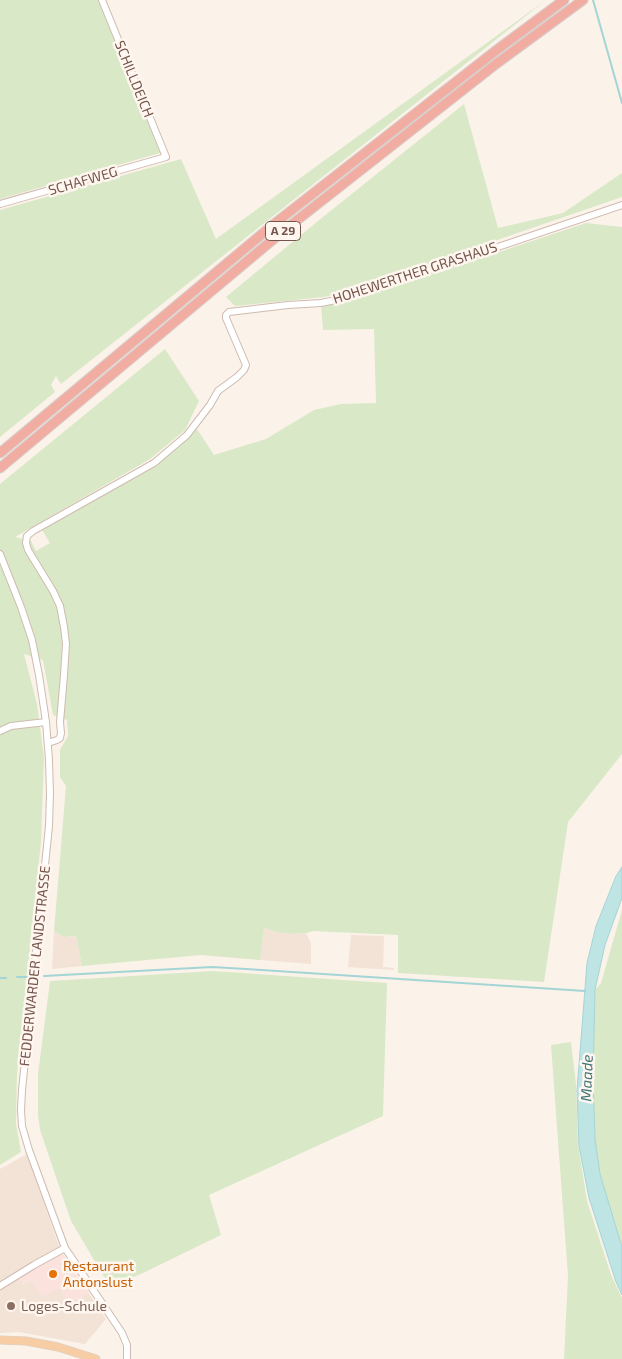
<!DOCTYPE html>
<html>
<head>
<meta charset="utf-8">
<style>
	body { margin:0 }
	canvas { display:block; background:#fbf2e9 }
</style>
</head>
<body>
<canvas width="622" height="1359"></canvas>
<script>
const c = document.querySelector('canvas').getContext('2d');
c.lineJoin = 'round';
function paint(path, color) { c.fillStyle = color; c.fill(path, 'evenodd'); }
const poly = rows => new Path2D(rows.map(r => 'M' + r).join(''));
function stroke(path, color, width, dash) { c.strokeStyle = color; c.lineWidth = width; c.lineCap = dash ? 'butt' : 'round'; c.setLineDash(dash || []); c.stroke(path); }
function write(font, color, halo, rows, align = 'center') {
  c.font = font + ' "Exo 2",sans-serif'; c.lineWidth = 5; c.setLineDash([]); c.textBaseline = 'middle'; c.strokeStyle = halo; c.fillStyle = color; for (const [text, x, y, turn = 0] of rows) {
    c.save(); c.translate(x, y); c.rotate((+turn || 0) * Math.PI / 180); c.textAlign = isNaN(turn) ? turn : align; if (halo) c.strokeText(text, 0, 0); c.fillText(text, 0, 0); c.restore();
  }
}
paint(poly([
	[264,928,276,932,293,934,306,933,311,943,311,964,260,960],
	[54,931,64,937,76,936,82,966,52,969],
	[351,935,384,936,383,967,394,968,393,970,348,967],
	[27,1154,57,1241,62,1253,106,1319,85,1344,19,1332,0,1333,0,1169]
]), '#f3e3d7');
paint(poly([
	[62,1253,89,1293,69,1304,59,1289,41,1297,31,1281,23,1285,19,1277]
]), '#fbe2dd');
paint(poly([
	[0,0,100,0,160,153,0,199],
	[546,0,61,384,56,376,51,385,55,392,0,437,0,210,181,159,216,239],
	[464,104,498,228,563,213,622,173,622,197,349,291,324,297,235,306,226,297,318,221],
	[586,223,622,227,622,754,568,822,544,982,398,973,398,935,313,931,306,933,293,934,276,932,264,928,260,960,201,955,82,966,76,936,64,937,54,931,66,786,60,777,60,750,68,736,67,720,53,715,43,660,24,654,37,704,44,758,41,842,17,1073,16,1124,21,1152,0,1165,0,484,165,349,199,401,185,430,150,459,15,537,31,541,36,551,50,543,42,530,156,466,197,429,214,455,266,439,314,410,341,404,376,403,374,329,323,330,321,304,358,299],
	[622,910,622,1247,600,1174,594,1139,593,1080,595,990,601,983],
	[213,971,387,983,383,1116,209,1195,221,1235,143,1273,110,1287,71,1221,40,1130,38,1115,38,1074,50,981],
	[571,1042,576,1084,578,1144,587,1201,611,1275,622,1298,622,1359,564,1359,568,1276,551,1045]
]), '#d9e9c7');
const water = poly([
	[622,867,622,898,605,945,595,990,593,1080,595,1139,600,1174,622,1247,622,1295,616,1282,589,1198,579,1146,577,1090,587,963,596,926,616,876,622,867]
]);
paint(water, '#bee4e4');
stroke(water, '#a4d5d6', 1);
stroke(poly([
	[593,0,622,103],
	[44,976,212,967,246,969,585,991],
	[17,977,29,977],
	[0,978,6,978]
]), '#a4d5d6', 2);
const minor = poly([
	[0,204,166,157,102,0],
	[0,554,21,607,32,640,39,675,46,722,49,760,50,794,49,826,22,1090,21,1110,22,1126,29,1150,65,1248,122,1333,127,1345,127,1359],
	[0,731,11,726,46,722],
	[48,743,57,740,60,738,61,733,60,722,64,675,66,644,64,627,60,606,53,591,28,550,26,543,27,536,33,531,154,463,187,435,210,405,218,391,237,377,244,370,246,365,226,318,226,315,229,312,288,305,321,303,350,297,622,205],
	[0,1286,34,1265,65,1248]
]);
const major = poly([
	[0,1340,26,1341,58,1347,96,1359]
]);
const highway = poly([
	[0,453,274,224,494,52,564,0],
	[0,468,282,232,496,64,583,0]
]);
stroke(minor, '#cfbbb1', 8);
stroke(major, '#d8d0cd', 9);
stroke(highway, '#d8d0cd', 11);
stroke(minor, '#fff', 6);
stroke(major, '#f6cda5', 8);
stroke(highway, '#f2ada3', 9);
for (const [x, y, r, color] of [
	[53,1274,5,"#e8710a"],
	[11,1306,5,"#8d6e63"]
]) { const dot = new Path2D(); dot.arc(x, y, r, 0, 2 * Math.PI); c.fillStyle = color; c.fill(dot); stroke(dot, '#fef6ef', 2); }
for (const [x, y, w] of [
	[283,231,35]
]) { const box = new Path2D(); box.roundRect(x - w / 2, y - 9.5, w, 19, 4); c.fillStyle = '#fef6ef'; c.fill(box); stroke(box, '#75564d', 1); }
write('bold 12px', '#75564d', null, [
	["A 29",283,231]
]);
write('14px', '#75564d', '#fef6ef', [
	["SCHILLDEICH",134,79,68],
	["SCHAFWEG",83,181,-16],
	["HOHEWERTHER GRASHAUS",415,273,-18],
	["FEDDERWARDER LANDSTRASSE",35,966,-84]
]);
write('14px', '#c56008', '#fef6ef', [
	["Restaurant",63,1266],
	["Antonslust",63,1282]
], 'left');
write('14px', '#785e54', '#fef6ef', [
	["Loges-Schule",21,1306]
], 'left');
write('italic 15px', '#427778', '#fef6ef', [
	["Maade",587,1078,-88]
]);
</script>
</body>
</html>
